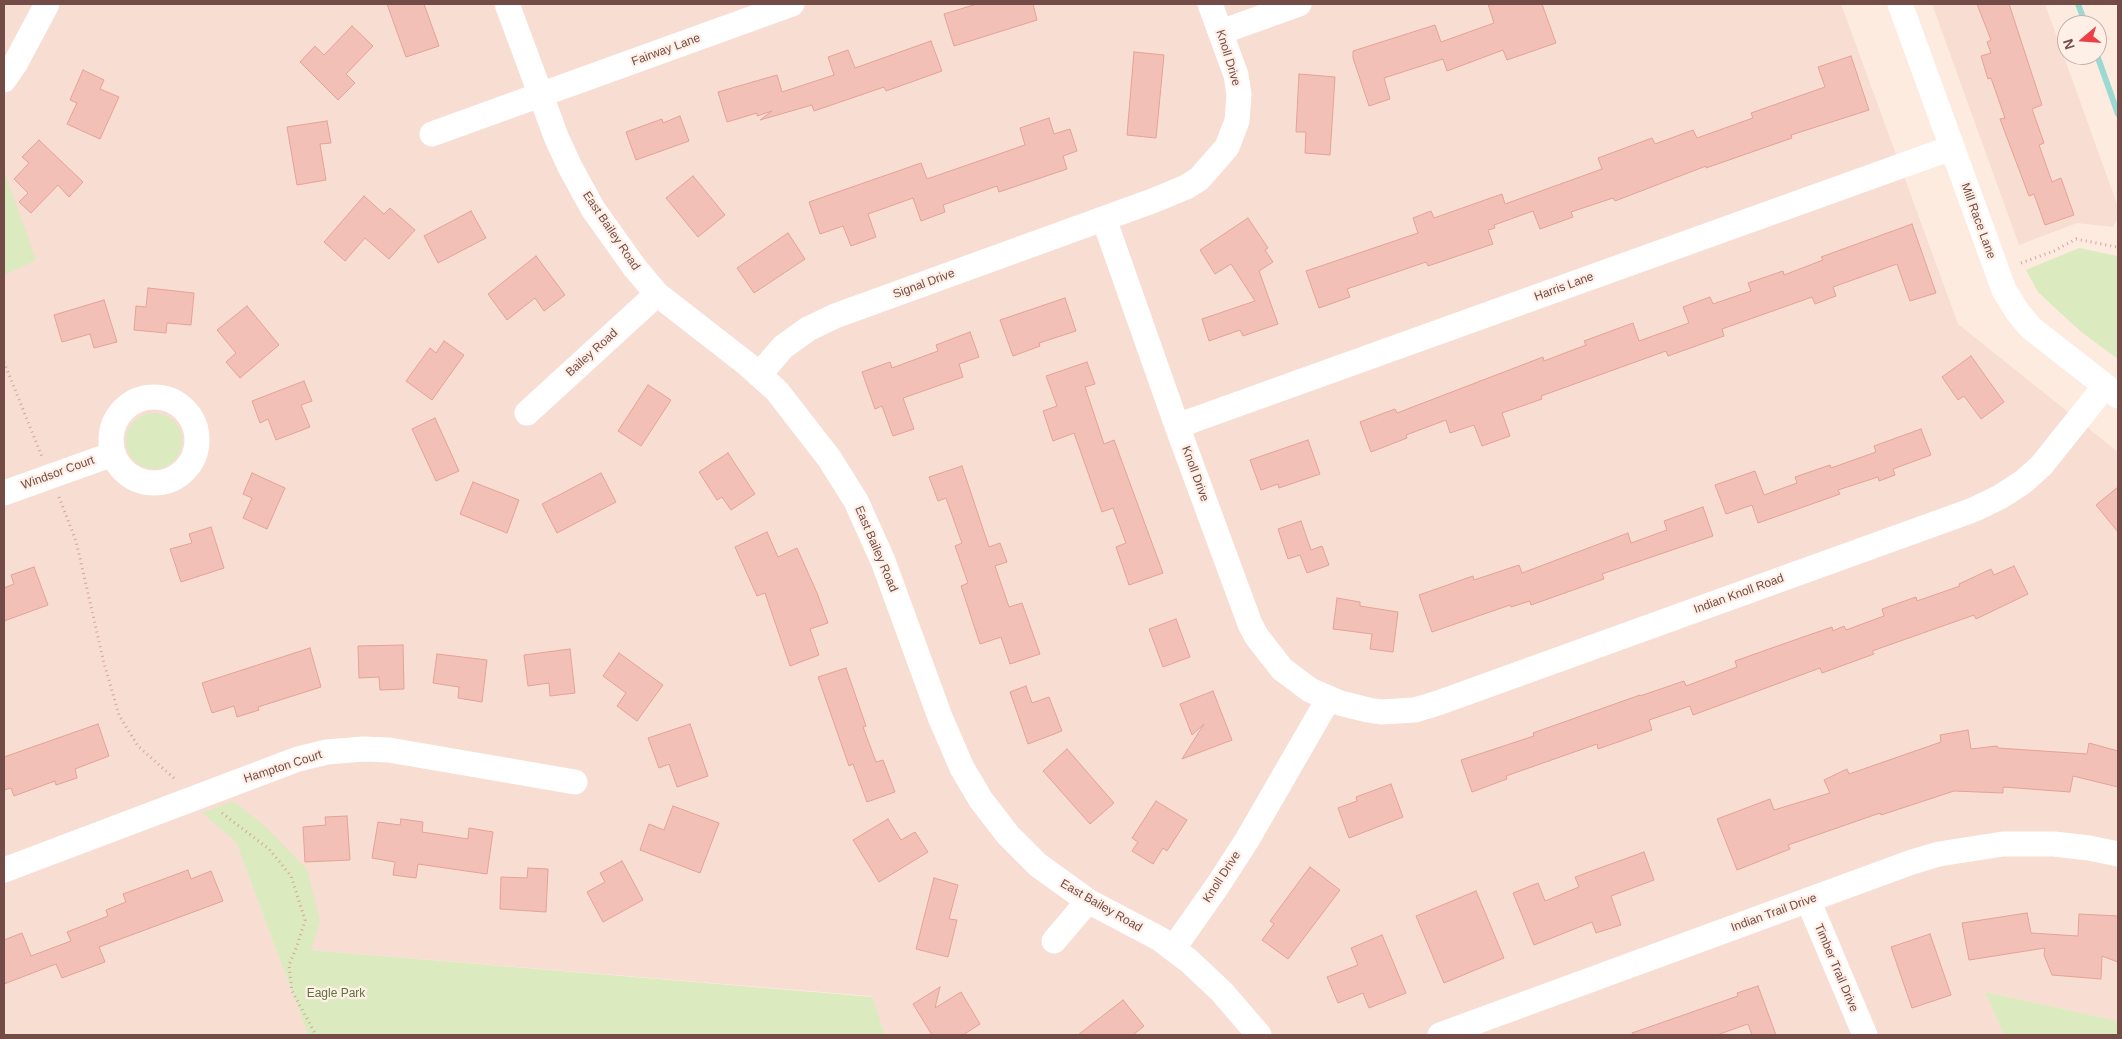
<!DOCTYPE html>
<html>
<head>
<meta charset="utf-8">
<style>
	body { margin:0 }
	#map { position:relative; width:2122px; height:1039px; overflow:hidden; background:#fdebe0; font-family:Arial,sans-serif }
	canvas { display:block }
	.frame { position:absolute; inset:0; border:5px solid #744c47; pointer-events:none }
	.north { position:absolute; left:2057px; top:15px; width:50px; height:50px; box-sizing:border-box; background:#fff0e7; border:1px solid #c7aea7; border-radius:50%; rotate:252deg; font-size:14px; font-weight:700; line-height:20px; text-align:center; color:#744c47 }
	.north::after { content:''; display:block; margin:auto; width:18px; height:22px; background:#eb4145; clip-path:polygon(50% 0,100% 100%,50% 72%,0 100%) }
</style>
</head>
<body>
<div id="map">
<canvas width="2122" height="1039"></canvas>
<div class="frame"></div>
<div class="north">N</div>
</div>
<script>
const c = document.querySelector('canvas').getContext('2d');
c.lineJoin = 'round';
function paint(path, color) { c.fillStyle = color; c.fill(path, 'evenodd'); }
const poly = rows => new Path2D(rows.map(r => 'M' + r).join(''));
function stroke(path, color, width, dash) { c.strokeStyle = color; c.lineWidth = width; c.lineCap = dash ? 'butt' : 'round'; c.setLineDash(dash || []); c.stroke(path); }
function write(font, color, halo, rows, align = 'center') {
  c.font = font + ' Arial,sans-serif'; c.lineWidth = 4.5; c.setLineDash([]); c.textBaseline = 'middle'; c.strokeStyle = halo; c.fillStyle = color; for (const [text, x, y, turn = 0] of rows) {
    c.save(); c.translate(x, y); c.rotate((+turn || 0) * Math.PI / 180); c.textAlign = isNaN(turn) ? turn : align; if (halo) c.strokeText(text, 0, 0); c.fillText(text, 0, 0); c.restore();
  }
}
paint(poly([
	[4,4,1841,4,1958,324,2118,452,2118,1021,1985,992,2004,1035,885,1035,871,996,311,950,307,870,203,813,236,842,308,1035,4,1035],
	[1932,4,2045,4,2118,207,2118,217,2113,227,2077,223,2019,245]
]), '#f7ddd2');
paint(poly([
	[4,171,36,260,4,275],
	[2079,248,2117,256,2118,254,2118,359,2080,331,2038,292,2026,270],
	'126 441a28 28 0 1 1 56 0a28 28 0 1 1-56 0Z',
	[233,801,267,828,307,870,320,922,311,950,872,997,885,1035,308,1035,236,842,202,813],
	[1985,992,2118,1021,2118,1035,2004,1035]
]), '#dbeabf');
stroke(poly([
	[2078,4,2086,25],
	[2097,55,2118,114]
]), '#9bd9d3', 6);
const building = poly([
	[387,4,424,4,439,46,406,57,387,4],
	[977,4,1033,4,1037,20,954,46,944,14,977,4],
	[1488,4,1542,4,1556,43,1507,60,1503,50,1447,71,1443,59,1384,78,1390,99,1369,106,1353,58,1353,51,1435,25,1441,42,1494,23,1488,4],
	[1977,4,2009,4,2042,105,2032,109,2044,143,2039,145,2052,182,2061,178,2074,215,2045,225,2034,194,2029,196,2000,119,2005,118,1991,78,1988,79,1981,56,1991,53,1987,42,1991,40,1977,4],
	[352,26,373,46,346,74,355,83,338,100,300,62,315,46,324,55,352,26],
	[931,41,942,71,886,91,884,87,814,111,812,105,760,120,772,111,757,116,757,113,727,122,718,92,777,75,782,92,834,75,828,57,848,50,855,68,931,41],
	[1134,52,1164,55,1156,138,1127,135,1134,52],
	[1851,56,1869,110,1791,135,1792,138,1706,168,1706,166,1615,201,1613,198,1571,212,1573,217,1540,229,1533,211,1494,225,1495,228,1488,230,1493,244,1428,266,1426,262,1347,289,1350,297,1319,308,1306,271,1418,233,1413,218,1431,211,1434,218,1502,194,1505,204,1602,169,1598,158,1652,138,1655,144,1693,130,1697,138,1753,118,1751,113,1825,87,1818,67,1851,56],
	[83,70,104,80,100,89,119,97,100,139,67,124,77,103,70,100,83,70],
	[1299,74,1335,77,1330,155,1305,153,1306,132,1296,132,1299,74],
	[680,116,689,141,636,160,626,132,662,119,663,123,680,116],
	[1049,118,1054,134,1070,129,1077,151,1063,156,1067,169,999,192,997,186,943,205,945,212,921,221,913,198,868,214,876,237,851,246,843,226,820,234,809,202,921,163,927,179,1025,145,1020,128,1049,118],
	[327,121,331,143,320,144,326,180,297,185,287,127,327,121],
	[39,140,83,182,69,197,58,185,31,213,19,202,28,193,14,179,29,163,22,157,39,140],
	[693,176,725,215,698,237,666,198,693,176],
	[364,196,384,214,390,208,415,230,389,259,365,238,345,261,324,242,364,196],
	[471,211,486,238,438,263,424,236,471,211],
	[1248,218,1268,248,1265,250,1273,262,1259,271,1278,324,1243,336,1240,330,1209,341,1202,319,1255,301,1231,264,1215,274,1200,250,1248,218],
	[1912,224,1936,293,1910,301,1897,264,1833,287,1836,296,1815,304,1812,297,1722,329,1724,336,1668,356,1666,351,1541,396,1542,399,1502,413,1510,436,1482,446,1474,425,1450,433,1446,420,1406,435,1407,438,1371,452,1360,422,1395,409,1397,413,1543,357,1544,361,1586,345,1584,341,1633,323,1639,341,1689,323,1683,307,1710,297,1713,304,1751,291,1748,283,1783,271,1784,275,1823,260,1821,257,1912,224],
	[788,233,805,259,754,293,737,268,788,233],
	[536,256,565,295,544,311,535,298,507,320,488,294,536,256],
	[148,288,194,293,191,325,167,323,166,333,134,330,136,306,146,307,148,288],
	[1065,298,1076,331,1039,343,1040,346,1013,356,1000,320,1065,298],
	[104,300,117,342,94,348,90,334,62,342,54,315,104,300],
	[247,306,279,345,240,378,226,362,236,353,217,330,247,306],
	[970,332,979,357,959,364,963,377,903,398,914,429,893,436,882,406,875,409,862,372,890,362,892,368,938,351,936,345,970,332],
	[444,341,464,355,432,400,406,381,430,348,436,353,444,341],
	[1971,356,2004,402,1981,419,1964,396,1958,400,1942,377,1971,356],
	[1087,362,1095,384,1085,387,1104,444,1114,440,1163,573,1129,585,1116,547,1126,543,1113,508,1102,512,1074,433,1053,441,1043,411,1057,406,1046,376,1087,362],
	[304,381,312,401,301,405,310,427,276,440,268,419,260,423,252,401,304,381],
	[648,385,671,400,641,446,618,431,648,385],
	[435,418,459,471,436,481,412,429,435,418],
	[1921,429,1931,455,1893,469,1895,475,1879,481,1878,477,1838,490,1840,494,1758,523,1752,505,1726,514,1715,485,1755,471,1764,495,1797,483,1795,477,1830,465,1831,468,1876,452,1874,446,1921,429],
	[1308,440,1320,474,1279,488,1278,484,1261,490,1250,460,1308,440],
	[728,453,755,494,731,510,722,497,717,500,699,472,728,453],
	[962,466,989,547,1000,543,1007,562,995,566,1009,607,1022,603,1040,654,1010,664,1001,637,980,644,961,586,968,583,955,546,962,543,946,498,938,501,929,477,962,466],
	[252,473,285,488,267,529,243,518,252,498,243,494,252,473],
	[601,473,616,502,557,533,542,504,601,473],
	[473,482,519,500,507,533,460,514,473,482],
	[2118,487,2118,532,2096,505,2118,487],
	[1703,507,1713,536,1602,574,1604,579,1531,605,1530,601,1511,607,1510,605,1432,632,1419,595,1473,576,1474,580,1519,565,1522,573,1628,533,1631,543,1667,530,1664,521,1703,507],
	[1301,521,1311,550,1322,546,1329,565,1307,573,1300,555,1288,559,1278,529,1301,521],
	[211,527,224,568,181,582,170,549,192,543,189,534,211,527],
	[767,532,778,557,797,548,817,593,828,623,810,629,819,655,790,666,765,593,757,596,735,547,767,532],
	[2014,566,2028,594,1976,619,1974,615,1872,651,1874,654,1822,673,1820,668,1693,715,1690,706,1649,720,1652,730,1598,749,1597,744,1506,776,1507,779,1472,792,1461,760,1534,736,1533,733,1640,695,1640,696,1684,681,1686,686,1737,667,1735,661,1786,643,1832,627,1833,631,1844,626,1846,630,1884,616,1882,609,1916,597,1917,601,1960,586,1959,584,1991,569,1994,575,2014,566],
	[34,567,48,605,4,621,4,588,14,584,11,575,34,567],
	[1337,598,1360,602,1360,606,1398,612,1393,652,1370,649,1372,634,1333,629,1337,598],
	[1176,619,1190,657,1163,667,1149,629,1176,619],
	[403,645,404,689,380,690,379,677,359,678,358,646,403,645],
	[310,648,321,687,258,707,259,710,237,717,234,706,212,713,202,683,310,648],
	[570,649,575,693,550,696,549,683,528,686,524,655,570,649],
	[619,653,663,685,637,721,617,706,626,693,603,676,619,653],
	[437,654,487,660,482,702,458,698,459,687,433,683,437,654],
	[846,668,866,726,863,727,876,762,883,760,895,792,867,802,853,764,849,766,818,677,846,668],
	[1026,686,1032,703,1049,697,1062,731,1028,744,1010,692,1026,686],
	[1213,691,1232,740,1182,759,1204,724,1192,735,1180,704,1213,691],
	[98,724,109,756,75,769,77,778,56,785,55,781,14,796,11,788,4,790,4,757,98,724],
	[690,724,708,776,677,787,669,764,659,768,648,738,690,724],
	[1968,730,1971,749,1997,746,1998,748,2087,754,2089,743,2118,751,2118,787,2073,776,2070,792,2003,787,2003,793,1954,791,1881,815,1880,813,1788,845,1790,849,1737,870,1717,819,1770,799,1774,810,1830,793,1824,780,1847,769,1849,774,1941,742,1940,735,1968,730],
	[1067,749,1114,803,1090,824,1043,771,1067,749],
	[1391,784,1403,817,1349,838,1338,808,1357,801,1356,797,1391,784],
	[1156,801,1187,820,1167,851,1163,848,1153,864,1132,851,1138,842,1132,838,1156,801],
	[673,806,719,823,700,873,640,850,649,824,664,830,673,806],
	[347,816,350,860,305,862,303,827,326,825,325,817,347,816],
	[401,819,423,822,422,832,468,839,469,828,493,832,487,874,418,864,416,878,393,875,395,862,372,858,378,822,400,825,401,819],
	[888,819,901,840,915,832,928,852,879,882,853,840,888,819],
	[1644,852,1654,880,1611,896,1621,925,1596,933,1592,922,1534,945,1513,893,1538,883,1545,901,1579,887,1575,877,1644,852],
	[622,861,643,900,603,922,587,892,605,882,600,873,622,861],
	[1310,867,1340,890,1288,959,1262,940,1274,924,1270,921,1310,867],
	[528,868,548,869,546,912,500,909,501,877,527,878,528,868],
	[188,870,191,879,211,871,223,901,99,947,105,962,62,978,56,964,4,984,4,940,22,933,31,956,71,941,67,932,108,916,106,910,126,902,123,894,188,870],
	[934,878,958,885,949,919,957,920,948,957,916,949,934,878],
	[1476,891,1504,958,1444,983,1416,916,1476,891],
	[2027,913,2031,933,2078,936,2079,914,2118,916,2118,962,2102,956,2101,979,2052,975,2044,955,2045,948,1969,960,1962,923,2027,913],
	[1930,934,1951,995,1912,1008,1891,947,1930,934],
	[1382,935,1406,993,1369,1008,1363,993,1338,1003,1327,977,1358,965,1351,948,1382,935],
	[1758,986,1776,1035,1752,1035,1748,1024,1717,1035,1633,1035,1632,1033,1738,996,1737,993,1758,986],
	[940,987,935,1008,961,992,980,1024,963,1035,932,1035,913,1004,940,987],
	[1123,1000,1144,1026,1133,1035,1078,1035,1123,1000]
]);
paint(building, '#f3c0b7');
stroke(building, '#e6a297', 1);
stroke(poly([
	[2021,263,2054,251,2076,239,2117,247,2118,245],
	[4,362,42,457],
	[59,497,76,541,104,663,119,715,138,746,176,780],
	[222,813,269,849,291,876,305,920,297,946,289,965,292,991,316,1035]
]), '#d7a39b', 3, [1, 4]);
stroke(poly([
	[507,4,557,139,570,167,593,209,635,268,657,294,747,364,777,391,829,458,856,501,883,561,940,717,962,768,981,800,1008,835,1038,865,1088,901,1160,939,1189,961,1222,992,1259,1035],
	[1900,4,2004,290,2019,314,2031,328,2118,396],
	[1221,32,1299,4],
	[4,80,15,64,47,4],
	[432,134,792,4],
	[1104,219,1177,426,1250,624,1257,637,1282,669,1310,690,1340,703,1368,710,1381,712,1415,710,1438,703,1973,510,2000,497,2023,482,2041,466,2105,386],
	[759,375,783,347,808,329,835,316,1155,200,1186,187,1199,179,1227,147,1237,121,1239,95,1236,75,1210,4],
	'111 440a43 43 0 1 1 86 0a43 43 0 1 1-86 0Z',
	[527,413,657,294],
	[1177,426,1951,148],
	[4,493,113,454],
	[4,870,298,759,327,752,363,749,389,750,575,782],
	[1808,900,1865,1035],
	[1054,941,1088,901],
	[1173,949,1218,885,1247,840,1329,698],
	[1440,1035,1912,862,1939,854,2003,844,2054,844,2089,848,2118,854]
]), '#fff', 25);
write('12px', '#744c47', '#fff0e7', [
	["Fairway Lane",666,50,-20],
	["Knoll Drive",1228,58,73],
	["Mill Race Lane",1978,221,70],
	["East Bailey Road",611,231,56],
	["Signal Drive",924,284,-20],
	["Harris Lane",1564,287,-20],
	["Bailey Road",592,353,-42],
	["Windsor Court",58,473,-20],
	["Knoll Drive",1195,474,70],
	["East Bailey Road",876,549,67],
	["Indian Knoll Road",1739,594,-20],
	["Hampton Court",283,767,-18],
	["Knoll Drive",1222,877,-57],
	["East Bailey Road",1101,906,30],
	["Indian Trail Drive",1774,913,-20],
	["Timber Trail Drive",1836,968,67]
]);
write('12px', '#5b743c', '#fff0e7', [
	["Eagle Park",336,994]
]);
</script>
</body>
</html>
